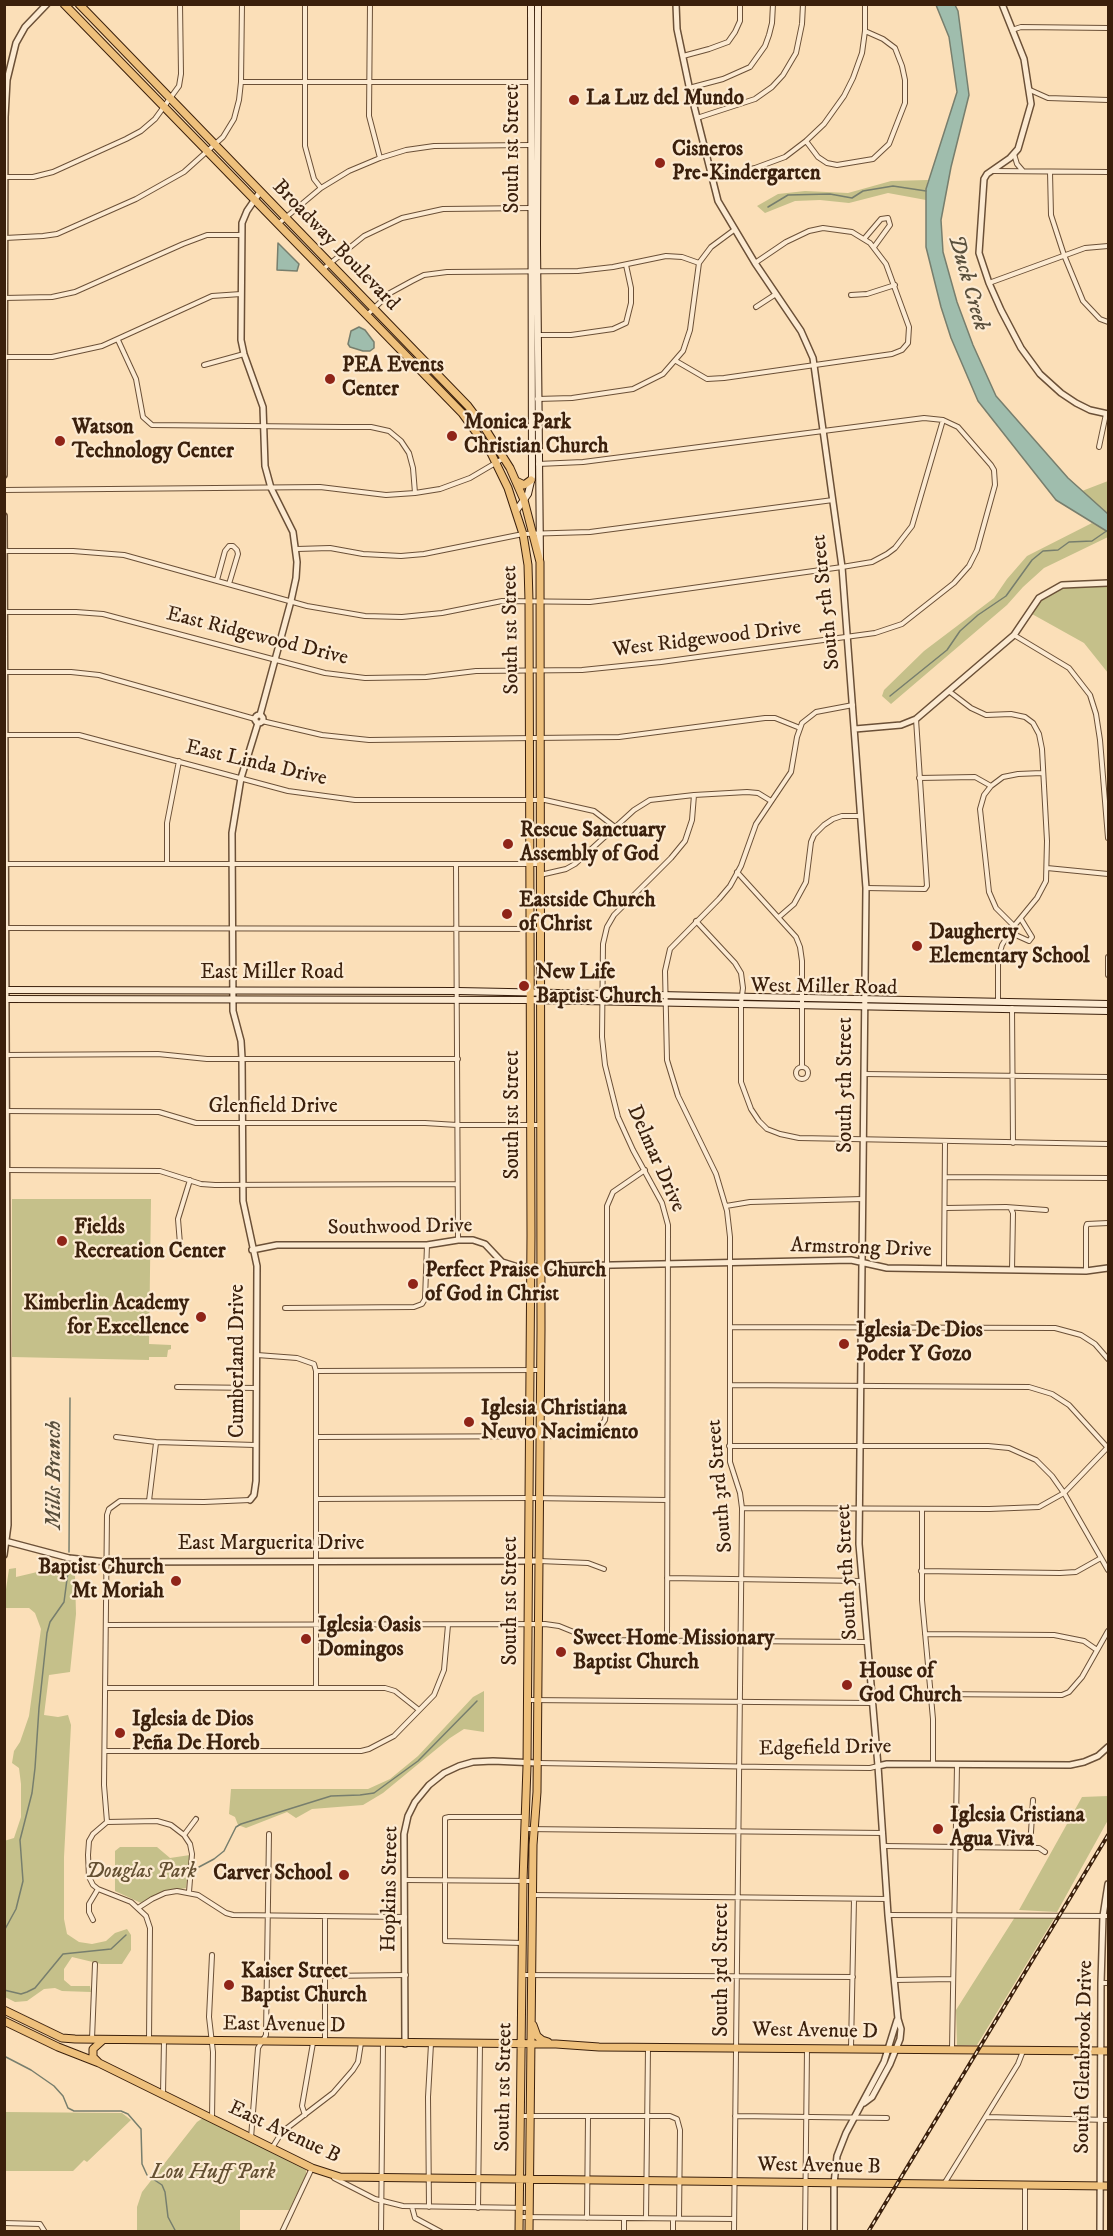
<!DOCTYPE html>
<html>
<head>
<meta charset="utf-8">
<style>
	body { margin:0 }
	#map { position:relative; width:1113px; height:2236px; overflow:hidden; background:#fbdfb8; font-family:"IM FELL DW Pica",serif }
	canvas { display:block }
	.frame { position:absolute; inset:0; border:6px solid #3b200c; pointer-events:none }
</style>
</head>
<body>
<div id="map">
<canvas width="1113" height="2236"></canvas>
<div class="frame"></div>
</div>
<script>
const c = document.querySelector('canvas').getContext('2d');
c.lineJoin = 'round';
function paint(path, color) { c.fillStyle = color; c.fill(path, 'evenodd'); }
const poly = rows => new Path2D(rows.map(r => 'M' + r).join(''));
function stroke(path, color, width, dash) { c.strokeStyle = color; c.lineWidth = width; c.lineCap = dash ? 'butt' : 'round'; c.setLineDash(dash || []); c.stroke(path); }
function write(font, color, halo, rows, align = 'center') {
  c.font = font + ' "IM FELL DW Pica",serif'; c.lineWidth = 4.5; c.setLineDash([]); c.textBaseline = 'middle'; c.strokeStyle = halo; c.fillStyle = color; for (const [text, x, y, turn = 0] of rows) {
    c.save(); c.translate(x, y); c.rotate((+turn || 0) * Math.PI / 180); c.textAlign = isNaN(turn) ? turn : align; if (halo) c.strokeText(text, 0, 0); c.fillText(text, 0, 0); c.restore();
  }
}
paint(poly([
	[928,180,926,189,926,200,888,193,849,203,820,200,795,201,765,213,757,206,778,194,805,191,848,193,891,181],
	[1108,481,1108,514,1082,491],
	[1092,523,1108,532,1108,537,1044,568,1023,587,1007,605,891,704,882,696,884,690,924,651,994,598,1007,579,1027,556],
	[1108,586,1108,673,1084,643,1032,614,1041,601,1053,592,1069,587],
	[12,1199,151,1199,149,1344,171,1345,171,1349,168,1350,167,1357,149,1357,149,1360,12,1357],
	[67,1565,75,1576,76,1614,70,1672,49,1675,44,1715,58,1717,68,1715,71,1725,64,1857,64,1919,67,1934,79,1942,92,1944,106,1941,115,1933,127,1929,131,1935,131,1950,122,1964,101,1964,72,1957,64,1969,64,1980,71,1986,90,1986,91,1992,62,1991,55,1988,44,1989,27,2001,15,2002,5,1997,4,1841,14,1838,21,1817,21,1784,19,1768,12,1763,14,1751,20,1742,29,1716,41,1629,35,1613,29,1608,5,1608,5,1596,9,1569,16,1568,16,1577],
	[484,1691,484,1732,464,1729,450,1738,383,1793,363,1805,312,1809,296,1818,287,1812,246,1828,238,1825,235,1817,229,1814,231,1789,368,1789,390,1779,418,1756,473,1697],
	[1108,1796,1108,1820,1057,1912,1019,1910,1082,1797],
	[120,1847,157,1847,170,1858,190,1855,186,1888,157,1894,141,1903,115,1891,115,1851],
	[1015,1917,1055,1917,977,2045,957,2045,956,2010],
	[5,2112,122,2113,131,2120,87,2162,84,2160,73,2171,5,2171],
	[203,2118,306,2170,306,2175,289,2210,240,2210,240,2231,137,2231,137,2207,142,2192,197,2122]
]), '#c5c08a');
const water = poly([
	[936,5,955,5,958,11,969,95,951,167,941,220,943,252,957,302,973,345,996,396,1068,478,1108,514,1108,532,1056,500,978,401,951,338,941,307,926,247,926,189,957,92,949,37,936,5],
	[278,243,299,264,297,271,277,270,278,243],
	[359,327,365,330,374,342,374,348,370,351,363,351,350,347,348,344,351,331,359,327]
]);
paint(water, '#9fbdad');
stroke(water, '#777e6d', 1.5);
stroke(poly([
	[768,207,788,195,830,194,852,198,863,191,893,186,926,191],
	[890,696,947,650,960,631,978,615,1006,596,1032,560,1043,551,1058,550,1069,542,1092,541,1108,530],
	[69,1552,70,1398],
	[199,1867,214,1859,224,1851,236,1827,241,1824,331,1796,360,1795,374,1793,418,1761,477,1701],
	[4,1931,16,1909,23,1881,20,1840,32,1793,35,1768,39,1708,47,1633,50,1622,64,1602,69,1564],
	[4,1990,21,1994,27,1992,35,1988,63,1954,111,1949,126,1935],
	[4,2056,31,2070,54,2086,63,2096,68,2108,74,2111,121,2111,128,2114,141,2129,142,2164,147,2175],
	[153,2179,162,2185,165,2192,168,2217,176,2232]
]), '#777e6d', 1.5);
const minor = poly([
	[305,4,305,146,314,179,321,188],
	[370,4,369,116,380,158],
	[1012,30,1021,27,1108,28],
	[683,56,709,49,728,42,735,32,740,21,740,4],
	[241,82,532,82],
	[689,88,723,79,750,67,765,46,769,35,772,23,773,4],
	[1030,90,1048,98,1108,100],
	[697,118,755,99,772,87,783,75,796,53,802,24,803,4],
	[806,141,818,157,827,163,837,165,873,159,889,144,905,103,905,80,902,66,895,48,883,39,865,31],
	[1014,154,1017,164,1023,171],
	[993,171,1108,172],
	[1050,172,1051,215,1064,255,1083,301,1100,319,1108,322],
	[5,177,33,177,53,172,126,139,141,131,155,119,179,86,181,74,180,4],
	[712,179,755,168,785,157,806,141,824,124,844,96,853,78,862,53,865,31,865,4],
	[278,224,321,188,349,171,380,158,406,150,434,146,531,145],
	[5,238,43,236,57,234,136,199,184,172,223,137,234,119,239,100,241,82,242,4],
	[864,239,881,219,888,218,890,225,874,247],
	[322,270,364,236,402,218,443,209,531,208],
	[989,283,1085,248,1108,246],
	[851,295,867,294,895,285],
	[4,298,52,297,75,292,183,244,207,235,241,235],
	[756,307,776,294],
	[367,315,390,293,412,281,424,275,447,272,578,271,613,267,666,256,682,257,699,263],
	[537,335,571,335,613,329,626,323,631,303,631,288,626,265],
	[118,340,136,379,143,417,152,425,343,427,371,427,389,431,401,441,409,453,413,468,415,493],
	[5,357,52,357,102,346,212,296,241,294],
	[676,361,707,379,724,378,892,354,902,350,908,343,909,327,886,264,870,243,852,232,823,228,809,231,786,242,755,263],
	[204,365,244,354],
	[537,399,572,398,633,389,663,374,683,351,690,330,699,263,711,247,734,230],
	[1099,447,1106,414],
	[4,490,320,487,386,495,415,493,440,489,470,478,504,458],
	[297,549,330,548,363,554,401,556,424,554,523,534,590,532,833,500],
	[4,551,73,551,124,555,307,606,365,616,402,617,442,613,502,601,590,602,614,599,842,567,872,562,887,554,895,548,912,526,943,420],
	[217,580,225,551,229,546,233,546,237,550,238,554,229,584],
	[4,612,76,612,103,614,325,673,365,678,426,677,476,671,582,670,661,662,875,633,902,624,954,583,969,566,977,550,995,485,994,470,991,465,958,427,943,420,924,418,583,462,538,464],
	[1014,635,1069,668,1090,695,1096,714,1100,740,1108,838],
	[4,672,71,672,99,675,255,719],
	[950,692,971,708,986,715,1011,714,1025,717,1033,723,1039,734,1042,749,1047,841,1046,881,1037,898,1014,926,1002,945,998,959,998,1002],
	[262,721,322,735,369,740,619,737,765,718,775,718,800,728],
	[4,735,79,735,288,791,355,800,545,800,594,811,615,827],
	[919,778,975,777,991,786],
	[6,864,539,864],
	[167,864,167,823,179,761],
	[456,865,458,1240],
	[1047,868,1108,874],
	[737,872,796,937,800,947,802,961,802,1067],
	[540,875,566,869,575,864,634,810,650,800,694,795,747,792,758,793,771,801],
	[866,888,925,889,927,886,916,719],
	[779,917,794,904,806,882,811,842,814,835,824,825,833,819,842,816,861,816],
	[696,921,735,963,741,973,743,988,741,1003,741,1082,751,1109,759,1121,767,1129,780,1134,799,1138,1108,1144],
	[1014,926,996,908,989,892,980,809,984,795,991,786,1003,777,1018,774,1042,773],
	[6,928,539,929],
	[1009,932,1029,941,1032,937,1021,919],
	[1108,957,1108,975],
	[1012,1008,1013,1143],
	[6,1055,158,1054,207,1059,458,1059],
	'796 1073a6 6 0 1 1 12 0a6 6 0 1 1-12 0Z',
	[864,1074,1108,1077],
	[6,1111,159,1112,196,1123,425,1123,457,1125,540,1125],
	[7,1170,160,1171,201,1184,215,1185,457,1184],
	[945,1177,1108,1178],
	[726,1206,750,1202,863,1199],
	[946,1208,1006,1207,1046,1210],
	[1011,1209,1013,1213,1012,1270],
	[185,1254,180,1244,178,1219,190,1180],
	[944,1269,945,1142],
	[1086,1271,1086,1227,1087,1224,1108,1223],
	[285,1308,414,1307,422,1304,425,1299,427,1245],
	[730,1327,1055,1328,1081,1335,1095,1344,1108,1359],
	[257,1355,297,1358,314,1364,316,1371,316,1688],
	[316,1371,540,1370],
	[730,1385,1029,1387,1052,1394,1069,1405,1108,1448],
	[177,1387,256,1388],
	[116,1437,156,1442,255,1445],
	[317,1437,583,1436,597,1432,605,1420,607,1405,607,1206,613,1192,645,1170],
	[729,1446,988,1446,1009,1448,1036,1460,1052,1476,1064,1493,1108,1570],
	[317,1499,530,1498,667,1500],
	[149,1501,156,1443],
	[742,1508,989,1509,1039,1507,1064,1493,1108,1447],
	[922,1510,922,1600,933,1719,933,1764],
	[539,1561,588,1563,604,1569],
	[921,1571,1060,1573,1076,1572,1101,1558],
	[667,1578,862,1581],
	[106,1625,545,1624,559,1626,586,1637,599,1640,867,1642],
	[925,1634,1054,1635,1084,1641,1097,1650],
	[667,1640,668,1225,662,1203,633,1150,618,1117,605,1065,602,1037,603,944,607,927,614,915,671,858,685,841,692,820,694,795],
	[106,1688,385,1688,395,1691,419,1710],
	[931,1694,1062,1695,1069,1692,1082,1677,1108,1631],
	[528,1700,872,1703],
	[105,1751,361,1751,369,1749,394,1736,434,1695,444,1670,448,1625],
	[538,1763,769,1767,870,1768,878,1766],
	[107,1822,104,1785,107,1515,109,1509,120,1501,204,1502,250,1500],
	[525,1829,883,1833],
	[184,1835,196,1819],
	[884,1846,1039,1848,1045,1852],
	[1030,1848,1033,1800],
	[405,1880,533,1881],
	[533,1895,887,1899],
	[138,1908,152,1899,165,1893,177,1891,198,1895,226,1913,233,1915,405,1917],
	[888,1915,1108,1916],
	[93,1920,89,1912,89,1904,98,1889],
	[523,1943,445,1941,445,1818,449,1817,525,1817],
	[212,1955,209,2017,213,2052,212,2118],
	[523,1975,853,1977],
	[324,1976,406,1975],
	[895,1980,953,1979],
	[1101,1983,1108,1983],
	[92,2039,95,1964],
	[149,2040,150,1928,146,1916,131,1902,98,1889,93,1885,89,1877,88,1855,89,1841,93,1834,107,1822,157,1821,171,1825,184,1835,190,1844,192,1854,189,1892],
	[325,2042,325,1916],
	[851,2048,854,1899],
	[952,2049,957,1765],
	[163,2094,164,2041],
	[305,2115,302,2106,313,2043],
	[521,2116,670,2116,677,2119,680,2130,679,2218],
	[735,2116,887,2118],
	[986,2117,1108,2120],
	[251,2138,258,2048,266,2035,269,1834],
	[272,2148,282,2132,333,2093,353,2070,358,2062,361,2043],
	[334,2178,375,2199,403,2206,529,2208],
	[944,2184,1018,2064,1023,2051],
	[412,2207,415,2218,441,2232],
	[429,2207,428,2097,431,2044],
	[478,2208,480,2044],
	[519,2217,734,2219],
	[587,2218,588,2117],
	[646,2218,648,2048],
	[673,2219,673,2232],
	[4,2223,40,2224,45,2232],
	[282,2232,312,2168],
	[381,2232,383,2043],
	[624,2232,624,2218],
	[734,2232,742,1508,740,1493,730,1462,730,1237,727,1211,716,1174,678,1096,667,1060,665,971,670,949,719,899,730,886,741,866,756,824,791,772,797,737,802,723,816,712,853,705],
	[805,2232,807,2049],
	[1025,2232,1025,2186]
]);
const tertiary = poly([
	[676,4,677,29,689,86,718,201,755,263,801,331,813,358,842,567,866,888,859,1544,878,1766,888,1915,898,2019,901,2029,900,2039,890,2064,872,2097,864,2103],
	[1002,4,1024,59,1031,104,1018,149,1010,158,987,174,984,179,979,253,989,283,1001,310,1021,348,1040,374,1061,393,1076,403,1090,410,1108,414],
	[4,475,5,117,7,80,16,43,25,27,47,4],
	[4,516,8,1525,4,1555],
	'255 719a4 4 0 1 1 8 0a4 4 0 1 1-8 0Z',
	[260,715,291,601,296,578,297,562,293,532,271,488,265,466,263,407,244,354,241,340,242,223,247,211,260,192],
	[855,729,901,725,916,719,1014,635,1039,598,1062,585,1108,583],
	[252,1250,277,1245,427,1245,458,1240,473,1240,485,1244,502,1262,518,1267,851,1260,887,1268,1086,1271,1108,1268],
	[250,1500,254,1495,256,1481,257,1266,243,1201,242,1058,241,1041,233,1011,232,833,241,778,258,723],
	[5,1541,69,1558,106,1562,538,1561],
	[878,1766,887,1764,1070,1765,1084,1762,1098,1756,1108,1747],
	[405,2044,404,1834,408,1816,415,1802,429,1785,444,1773,459,1766,473,1762,493,1761,537,1763],
	[834,2232,834,2184,837,2156,846,2133,884,2062,897,2020],
	[1100,2232,1101,1983,1103,1916,1108,1884]
]);
const secondary = poly([
	[538,4,537,244,540,559],
	[516,511,528,494,532,477,531,4],
	[4,990,458,991,1108,1004],
	[4,999,530,1000,1108,1011]
]);
const primary = poly([
	[64,4,462,413,491,453,508,488,523,534,528,565,529,601,531,1235,527,1766,523,1881,519,2232],
	[79,4,468,406,486,430,510,468,524,500,540,562,541,1329,537,1792,533,1845,529,2232],
	[516,481,524,485,531,480],
	[4,2010,62,2038,75,2039,556,2044,599,2047,1108,2051],
	[4,2021,58,2047,99,2063,312,2168,340,2177,1108,2186],
	[533,2025,537,2036,542,2040,548,2042],
	[99,2063,93,2057,93,2049,103,2040]
]);
stroke(minor, '#6b5037', 6);
stroke(tertiary, '#6b5037', 8);
stroke(secondary, '#3b200c', 8);
stroke(primary, '#3b200c', 9);
stroke(minor, '#fcead1', 4);
stroke(tertiary, '#fcead1', 5);
stroke(secondary, '#fcead1', 6);
stroke(primary, '#eec07c', 7);
const rail = poly([
	[868,2232,1108,1835]
]);
stroke(rail, '#3b200c', 4);
stroke(rail, '#fcead1', 1.5, [4.5]);
for (const [x, y, r, color] of [
	[574,100,6,"#8f2418"],
	[660,163,6,"#8f2418"],
	[330,379,6,"#8f2418"],
	[452,436,6,"#8f2418"],
	[60,441,6,"#8f2418"],
	[508,844,6,"#8f2418"],
	[507,914,6,"#8f2418"],
	[917,946,6,"#8f2418"],
	[524,986,6,"#8f2418"],
	[62,1241,6,"#8f2418"],
	[413,1284,6,"#8f2418"],
	[201,1317,6,"#8f2418"],
	[844,1344,6,"#8f2418"],
	[469,1422,6,"#8f2418"],
	[176,1581,6,"#8f2418"],
	[306,1639,6,"#8f2418"],
	[561,1652,6,"#8f2418"],
	[847,1685,6,"#8f2418"],
	[120,1733,6,"#8f2418"],
	[938,1829,6,"#8f2418"],
	[344,1875,6,"#8f2418"],
	[229,1985,6,"#8f2418"]
]) { const dot = new Path2D(); dot.arc(x, y, r, 0, 2 * Math.PI); c.fillStyle = color; c.fill(dot); stroke(dot, '#fcead1', 2); }
write('bold 21px', '#3b200c', '#fcead1', [
	["La Luz del Mundo",586,100],
	["Cisneros",672,151],
	["Pre-Kindergarten",672,175],
	["PEA Events",342,367],
	["Center",342,391],
	["Monica Park",464,424],
	["Christian Church",464,448],
	["Watson",72,429],
	["Technology Center",72,453],
	["Rescue Sanctuary",520,832],
	["Assembly of God",520,856],
	["Eastside Church",519,902],
	["of Christ",519,926],
	["Daugherty",929,934],
	["Elementary School",929,958],
	["New Life",536,974],
	["Baptist Church",536,998],
	["Fields",74,1229],
	["Recreation Center",74,1253],
	["Perfect Praise Church",425,1272],
	["of God in Christ",425,1296],
	["Kimberlin Academy",189,1305,"right"],
	["for Excellence",189,1329,"right"],
	["Iglesia De Dios",856,1332],
	["Poder Y Gozo",856,1356],
	["Iglesia Christiana",481,1410],
	["Neuvo Nacimiento",481,1434],
	["Baptist Church",164,1569,"right"],
	["Mt Moriah",164,1593,"right"],
	["Iglesia Oasis",318,1627],
	["Domingos",318,1651],
	["Sweet Home Missionary",573,1640],
	["Baptist Church",573,1664],
	["House of",859,1673],
	["God Church",859,1697],
	["Iglesia de Dios",132,1721],
	["Peña De Horeb",132,1745],
	["Iglesia Cristiana",950,1817],
	["Agua Viva",950,1841],
	["Carver School",332,1875,"right"],
	["Kaiser Street",241,1973],
	["Baptist Church",241,1997]
], 'left');
write('21px', '#3b200c', '#fcead1', [
	["South 1st Street",514,149,-90],
	["Broadway Boulevard",335,246,46],
	["South 5th Street",827,602,-96],
	["South 1st Street",512,630,-91],
	["East Ridgewood Drive",257,637,14],
	["West Ridgewood Drive",707,640,-7],
	["East Linda Drive",256,764,13],
	["East Miller Road",272,974],
	["West Miller Road",824,988,1],
	["South 5th Street",847,1085,-90],
	["Glenfield Drive",273,1108],
	["South 1st Street",514,1115,-90],
	["Delmar Drive",655,1159,66],
	["Southwood Drive",400,1228,-1],
	["Armstrong Drive",861,1249,2],
	["Cumberland Drive",239,1361,-90],
	["South 3rd Street",721,1486,-95],
	["East Marguerita Drive",271,1545],
	["South 5th Street",848,1572,-93],
	["South 1st Street",512,1601,-90],
	["Edgefield Drive",825,1749,-1],
	["Hopkins Street",391,1889,-89],
	["South 3rd Street",723,1970,-90],
	["East Avenue D",284,2026,1],
	["West Avenue D",815,2032,1],
	["South Glenbrook Drive",1085,2057,-89],
	["South 1st Street",505,2087,-89],
	["East Avenue B",284,2133,25],
	["West Avenue B",819,2167,1]
]);
write('italic 21px', '#645032', '#fcead1', [
	["Douglas Park",141,1873],
	["Lou Huff Park",213,2174]
]);
write('italic 22px', '#594f3c', '#fcead1', [
	["Duck Creek",967,283,74],
	["Mills Branch",55,1475,-90]
]);
</script>
</body>
</html>
